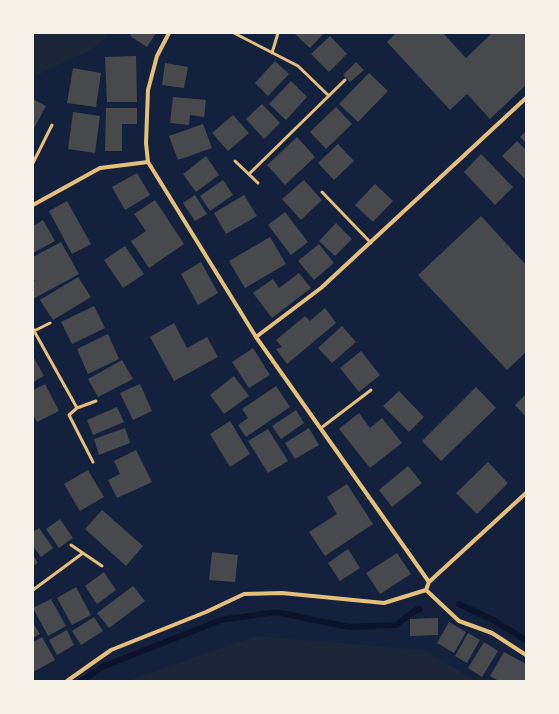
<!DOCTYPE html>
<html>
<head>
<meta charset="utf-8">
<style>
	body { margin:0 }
	#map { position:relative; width:559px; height:714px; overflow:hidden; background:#14213d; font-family:"Alegreya Sans",sans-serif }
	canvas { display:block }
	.frame { position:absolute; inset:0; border:34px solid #f6f1e7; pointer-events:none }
</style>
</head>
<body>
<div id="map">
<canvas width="559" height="714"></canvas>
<div class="frame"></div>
</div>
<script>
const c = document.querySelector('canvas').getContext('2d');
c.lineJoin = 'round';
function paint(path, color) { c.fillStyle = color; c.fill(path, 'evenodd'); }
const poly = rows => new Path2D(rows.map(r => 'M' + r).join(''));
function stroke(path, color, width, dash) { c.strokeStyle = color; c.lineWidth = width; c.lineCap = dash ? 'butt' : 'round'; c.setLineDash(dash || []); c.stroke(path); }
paint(poly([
	[33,33,110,33,93,49,33,77],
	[256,636,424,650,476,681,127,681]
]), '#1d2539');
stroke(poly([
	[459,604,493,620,526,640],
	[82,681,102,667,221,620,276,612,349,627,396,625,416,610,420,609]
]), '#0b132b', 6);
paint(poly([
	[132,33,156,33,147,47,130,36],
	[294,33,324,33,310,48],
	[396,33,443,33,466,58,492,33,526,33,526,85,490,119,467,94,450,110,387,42],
	[330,36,347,54,329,72,311,54],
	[136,56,137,102,107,102,105,57],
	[275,61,289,74,268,96,255,83],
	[356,62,364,70,350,82,343,75],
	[165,63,188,67,184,88,162,85],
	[73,68,101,73,96,107,67,103],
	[369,73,388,91,358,122,339,104],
	[291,81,307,97,286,120,269,104],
	[173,97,206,100,204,117,190,115,189,125,170,123],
	[33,99,46,106,33,130],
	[262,104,280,123,264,139,246,119],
	[336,107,352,124,326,149,310,132],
	[106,108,137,108,137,124,122,124,122,151,105,151],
	[73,112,100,116,95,153,68,149],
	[233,115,249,133,228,151,212,133],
	[203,124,212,148,178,160,169,136],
	[526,131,526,143,520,137],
	[297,137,315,157,285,185,267,165],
	[517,141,526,150,525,179,502,156],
	[338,144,354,161,334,180,318,163],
	[481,154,513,187,495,205,464,172],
	[206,156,219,175,196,192,183,174],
	[137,173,150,195,125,210,112,187],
	[223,180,233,195,210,211,200,196],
	[304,180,322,200,301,220,282,199],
	[375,184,393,201,373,222,355,205],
	[195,195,207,214,195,221,183,203],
	[244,195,257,216,226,234,214,213],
	[155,200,184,244,149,268,131,241,146,231,134,214],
	[67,201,91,244,72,254,49,211],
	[285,212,308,242,291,255,268,225],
	[481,216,526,265,526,352,507,370,418,275],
	[43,220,55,241,33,253,33,226],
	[336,223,352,239,335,256,319,241],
	[270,237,286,264,245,288,229,261],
	[61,242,79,274,33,299,33,282,35,281,33,277,33,257],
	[319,244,334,263,314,280,298,261],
	[125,246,144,274,123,288,104,260],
	[201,262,218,293,198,305,181,274],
	[299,273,311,288,272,318,253,293,273,279,279,288],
	[78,277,91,297,53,320,40,300],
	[94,306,105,328,72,344,61,322],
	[325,308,336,323,287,364,276,349,282,347,276,340,305,316,310,321],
	[174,323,187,348,207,337,218,357,174,381,150,337],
	[342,326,356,342,332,363,318,348],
	[108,334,119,359,88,374,77,349],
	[253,348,270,375,249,388,232,362],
	[361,351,380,375,359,392,340,368],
	[33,356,44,376,33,382],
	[122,360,133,379,98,397,88,379],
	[234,376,249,396,224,414,210,395],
	[45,384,59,411,37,422,33,414,33,390],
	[140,384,152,411,133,420,120,393],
	[276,386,290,407,246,437,238,425,248,418,242,409],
	[476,387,496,408,441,461,422,441],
	[399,391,424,417,409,432,383,406],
	[526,394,526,417,515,405],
	[117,407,124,422,93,435,87,420],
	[296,410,304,423,281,439,272,426],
	[359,413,370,428,382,418,402,443,370,468,339,429],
	[230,421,250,454,230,467,210,434],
	[125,428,130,443,99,455,94,439],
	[309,428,319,445,295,459,285,443],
	[268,429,288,461,268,473,248,441],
	[136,450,152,482,117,498,108,480,120,474,114,461],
	[488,462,508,483,477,514,456,493],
	[408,466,422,483,392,507,379,490],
	[88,470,104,497,80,511,64,484],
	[347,484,373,524,325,556,309,532,337,514,327,497],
	[102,510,143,546,126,566,85,529],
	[60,519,73,538,59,548,46,529],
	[39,528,53,548,41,557,33,546,33,532],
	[348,549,360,568,340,581,328,563],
	[212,552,238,555,235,582,209,580],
	[397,553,411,574,380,594,366,573],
	[33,555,38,563,33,566],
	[104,572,116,590,97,604,85,586],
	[133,586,145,601,109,628,97,613],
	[76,587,91,615,72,625,57,598],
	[51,599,66,626,48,636,33,608],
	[94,617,103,631,81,645,72,631],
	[438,618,438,635,410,636,410,619],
	[449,622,466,632,454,653,437,643],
	[33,623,40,634,33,638],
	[67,630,74,645,57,655,49,640],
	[468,633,480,640,467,663,455,656],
	[42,637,55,660,33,672,33,642],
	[484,642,498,651,482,677,468,668],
	[504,652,526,664,526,681,499,681,490,676]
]), '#48494c');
stroke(poly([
	[234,33,298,66,329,96],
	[272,53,278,33],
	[235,161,258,183],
	[33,163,52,125],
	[249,174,345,80],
	[322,192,371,243],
	[33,329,77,408,69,415,93,462],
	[34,331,50,323],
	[77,408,96,401],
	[321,428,371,390],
	[71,545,102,566],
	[33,590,83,553]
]), '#e5c07b', 3);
stroke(poly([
	[169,33,157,56,148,90,146,143,148,162,256,337,429,582],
	[33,205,100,168,148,162],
	[256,337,321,288,526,98],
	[426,590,429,582,526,493],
	[426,590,459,621,492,633,526,655],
	[67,681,111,650,206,612,244,594,282,593,384,603,426,590]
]), '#e5c07b', 4);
</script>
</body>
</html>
